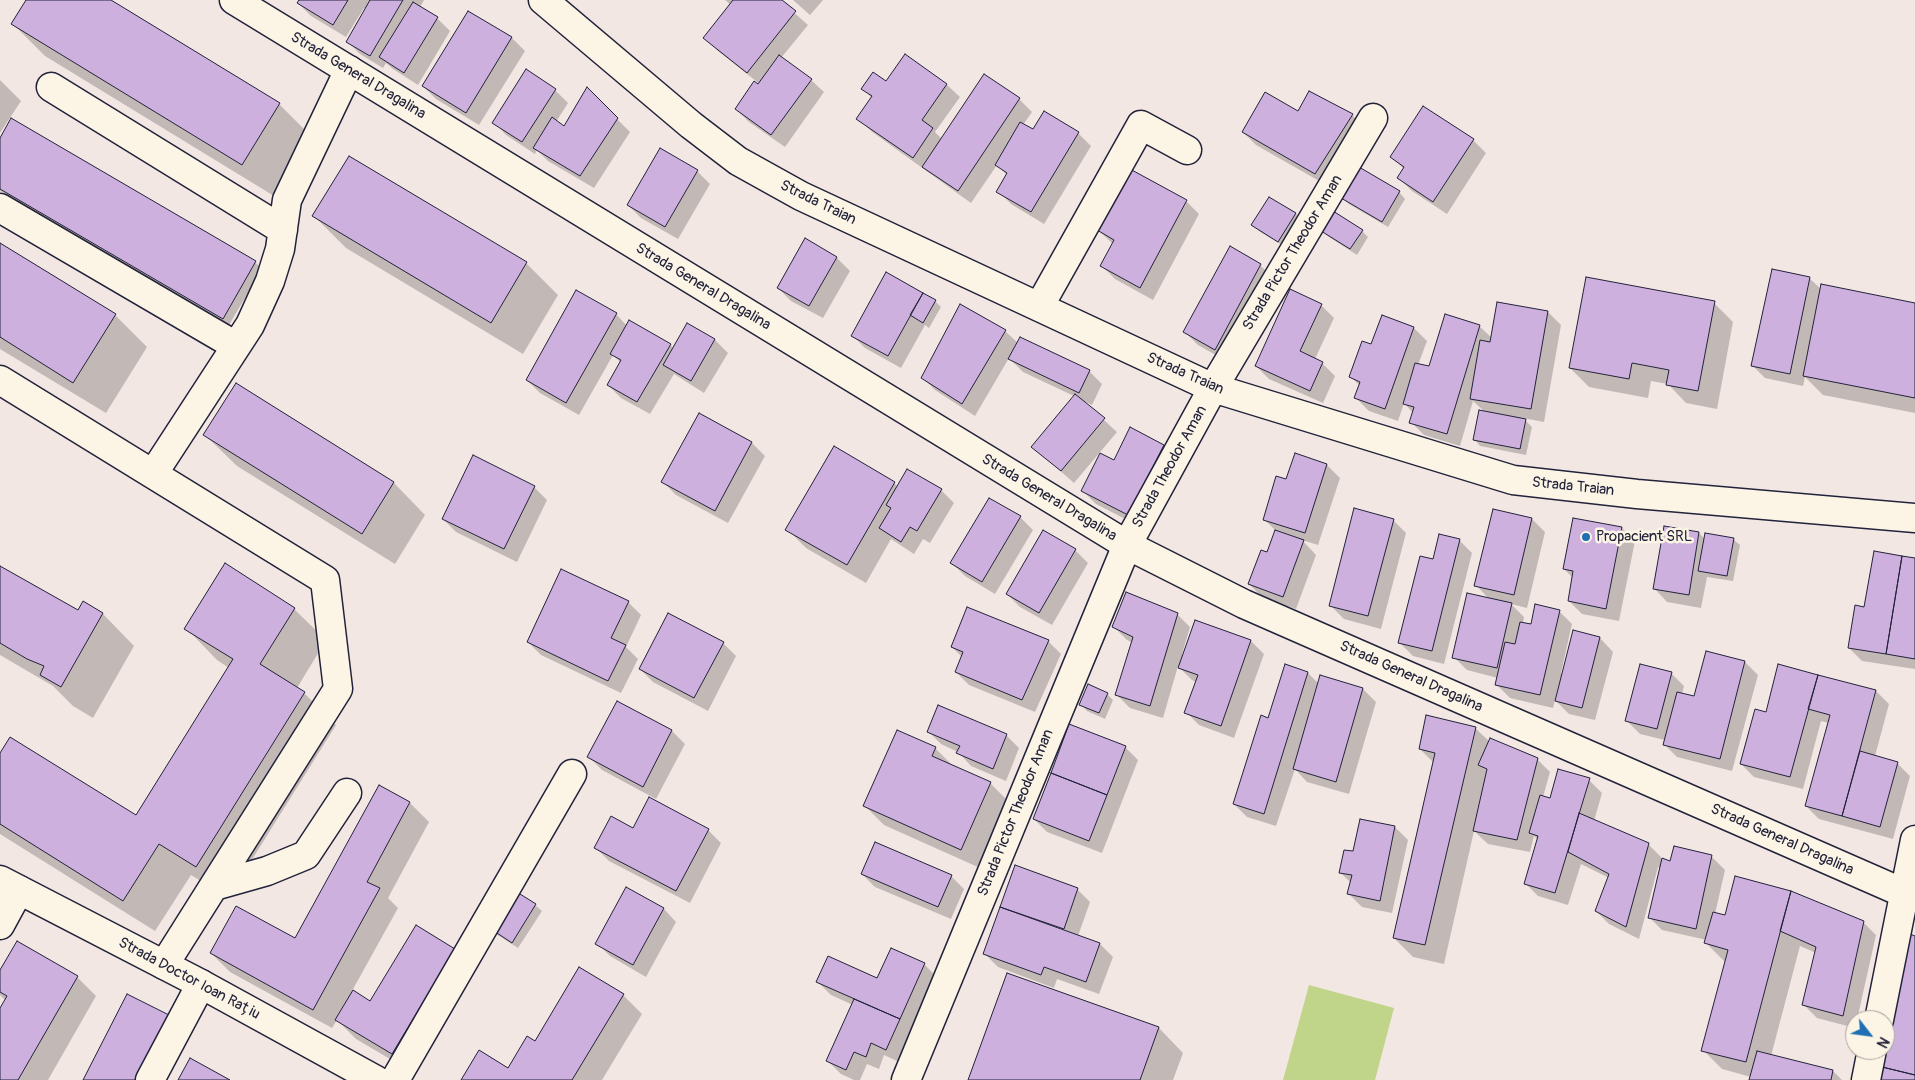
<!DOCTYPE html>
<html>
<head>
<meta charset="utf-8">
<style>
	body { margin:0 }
	#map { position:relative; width:1915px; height:1080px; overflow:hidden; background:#f3e7e3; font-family:Pangolin,sans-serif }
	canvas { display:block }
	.north { position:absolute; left:1845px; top:1010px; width:50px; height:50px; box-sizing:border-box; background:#fcf5e5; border:1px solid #a5a1a1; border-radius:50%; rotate:120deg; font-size:14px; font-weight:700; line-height:20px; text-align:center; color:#22223b }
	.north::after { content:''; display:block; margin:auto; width:18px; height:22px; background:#1f6fb2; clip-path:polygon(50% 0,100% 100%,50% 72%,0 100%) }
</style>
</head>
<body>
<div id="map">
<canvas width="1915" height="1080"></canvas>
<div class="north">N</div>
</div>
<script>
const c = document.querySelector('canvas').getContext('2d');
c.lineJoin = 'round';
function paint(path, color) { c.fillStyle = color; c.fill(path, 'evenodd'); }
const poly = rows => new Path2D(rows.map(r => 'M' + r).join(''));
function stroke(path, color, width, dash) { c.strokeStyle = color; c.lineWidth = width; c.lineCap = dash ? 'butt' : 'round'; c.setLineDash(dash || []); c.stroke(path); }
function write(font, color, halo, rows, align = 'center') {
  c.font = font + ' Pangolin,sans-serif'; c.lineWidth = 5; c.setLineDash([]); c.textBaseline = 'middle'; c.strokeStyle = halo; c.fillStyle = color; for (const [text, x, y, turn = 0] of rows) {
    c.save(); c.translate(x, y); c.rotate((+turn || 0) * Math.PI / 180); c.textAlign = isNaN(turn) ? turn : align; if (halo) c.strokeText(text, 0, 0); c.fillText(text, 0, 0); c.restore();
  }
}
paint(poly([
	[1309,985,1394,1008,1375,1080,1283,1080]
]), '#c1d58a');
paint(poly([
	[27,0,109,0,279,104,311,136,274,196,45,56,13,24],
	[300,0,424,0,420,7,437,18,450,31,418,85,393,69,386,63,383,68,360,54,347,41,366,9,364,8,346,37,311,16,298,3],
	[725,0,780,0,808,25,781,58,811,80,824,92,785,147,749,122,736,109,761,85,718,51,705,38,731,5],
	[793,0,823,0,810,15],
	[469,12,512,38,525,51,479,125,436,99,423,86],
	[984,76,1019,99,1032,112,1023,125,1033,131,1078,133,1091,146,1044,224,1011,204,998,191,1007,175,997,165,971,203,871,131,858,118,872,98,863,89,887,83,947,85,960,97,935,132,942,139],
	[0,80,21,101,0,133],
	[587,89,630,132,594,188,548,161,537,150,535,154,506,135,494,122,555,90,568,103,556,122,564,127],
	[1298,113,1352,115,1365,128,1328,186,1256,145,1243,132],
	[12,120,255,262,262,269,229,325,0,191,0,140],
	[1473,140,1486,153,1447,214,1412,191,1399,178,1404,169,1392,157],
	[697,171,710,184,678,239,641,218,628,205],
	[1399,192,1405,199,1388,227,1349,204,1343,198],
	[1270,198,1296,214,1302,220,1285,247,1259,231,1253,225],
	[1186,201,1199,214,1153,300,1115,279,1102,266,1113,244,1098,230],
	[314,216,526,263,558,295,523,354,346,248],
	[1323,231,1362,231,1368,237,1357,255,1329,237],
	[805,240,837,258,850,271,823,318,791,301,778,288],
	[0,244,115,315,147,347,106,413,0,349],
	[1260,265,1273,278,1228,362,1198,345,1185,332],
	[1809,278,1821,289,1915,304,1915,413,1823,395,1805,377,1803,386,1765,378,1752,365],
	[935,301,941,307,929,328,925,325,901,368,865,348,852,335],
	[1498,303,1548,312,1561,325,1544,422,1523,418,1532,427,1526,455,1480,446,1474,439,1485,412,1473,401,1460,446,1424,435,1411,422,1413,413,1404,403,1398,421,1369,411,1356,398,1360,386,1351,377,1372,346,1414,328,1427,341,1418,365,1430,368,1479,326,1492,338],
	[1714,303,1733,322,1717,409,1686,403,1668,384,1651,381,1648,398,1589,387,1570,368],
	[1321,305,1334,318,1315,359,1322,363,1335,376,1323,403,1269,379,1256,366],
	[616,314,627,326,670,345,674,349,688,325,715,340,728,353,704,393,674,374,650,414,621,398,608,385,621,363,613,355,579,415,540,393,527,380],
	[1005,331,1018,343,1089,371,1102,384,1092,405,1082,400,1117,432,1074,483,1033,447,1074,396,1023,372,1009,358,975,416,935,390,922,377],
	[236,385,394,483,425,515,395,564,237,466,205,435],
	[700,415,752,443,765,456,728,523,676,495,663,482],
	[1163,446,1176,459,1141,527,1096,504,1083,491,1114,461],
	[1327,465,1340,478,1318,545,1302,540,1316,555,1296,609,1262,597,1249,584,1268,553,1276,531,1264,519,1287,481],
	[894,483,898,487,941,490,954,503,930,543,923,539,914,554,891,539,866,583,806,548,787,529],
	[534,487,547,500,517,562,456,532,443,519],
	[1020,517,1033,530,995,594,965,576,952,563],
	[1532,519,1545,532,1527,608,1511,604,1524,617,1523,623,1532,626,1559,611,1572,624,1561,673,1563,674,1574,632,1600,638,1613,652,1595,720,1569,714,1555,700,1553,708,1510,698,1497,685,1498,678,1467,670,1454,657,1489,599,1476,585],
	[1574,519,1622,528,1635,541,1619,621,1582,614,1569,601,1573,578,1564,569],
	[1393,520,1406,533,1381,629,1344,619,1331,606],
	[1665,527,1699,533,1705,539,1733,539,1740,545,1733,581,1707,577,1701,608,1667,602,1654,588],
	[1459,540,1472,553,1444,664,1413,656,1400,643,1434,561],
	[1075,550,1088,563,1052,625,1020,607,1007,594],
	[1915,559,1915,669,1862,661,1849,648,1865,608],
	[0,568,78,612,83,603,103,614,134,646,93,718,73,706,53,686,0,655],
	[562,571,628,602,641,615,626,647,638,659,621,693,541,655,528,642],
	[294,609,326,640,297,688,304,693,336,725,228,898,191,875,155,931,0,834,0,756,136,817,229,668,217,660,186,628],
	[1177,614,1190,627,1182,654,1184,654,1196,622,1251,641,1264,654,1234,738,1199,725,1186,712,1196,682,1192,680,1178,666,1163,718,1130,708,1117,695,1133,643,1127,640,1114,627],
	[1048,641,1061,654,1035,712,969,685,956,672,962,657,952,647],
	[723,643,736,656,708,711,653,682,640,669],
	[1707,652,1745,662,1758,675,1732,771,1677,757,1664,744,1665,740,1640,734,1627,721,1671,673,1684,686,1682,694,1695,698],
	[1286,666,1308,673,1319,684,1363,689,1376,702,1349,794,1307,782,1295,769,1276,826,1247,817,1234,804,1269,720],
	[1779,666,1876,691,1889,704,1875,756,1897,763,1910,776,1893,839,1819,819,1806,806,1829,723,1821,721,1803,789,1754,777,1741,764,1767,713],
	[1107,694,1113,700,1105,719,1087,711,1081,704],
	[617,703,672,731,685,744,656,799,602,770,589,757],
	[1475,728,1490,742,1537,759,1550,772,1543,797,1550,799,1589,780,1602,793,1594,821,1648,844,1661,857,1661,859,1671,862,1712,857,1725,870,1715,914,1726,916,1863,922,1876,935,1857,1020,1855,1020,1855,1028,1817,1018,1804,1005,1816,953,1800,946,1771,1056,1833,1071,1842,1080,1750,1080,1751,1077,1722,1069,1703,1050,1725,962,1706,943,1707,940,1662,930,1649,917,1661,868,1658,867,1639,939,1609,924,1596,911,1609,878,1581,864,1568,905,1538,896,1525,883,1538,840,1534,836,1530,852,1488,844,1474,831,1444,964,1413,957,1394,938,1434,763,1420,749],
	[928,731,1006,735,1019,748,1006,781,971,766,958,752,941,744],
	[1125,747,1138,760,1102,853,1047,832,1034,819],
	[935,748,954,767,990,783,1009,802,980,868,884,825,865,806],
	[379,787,410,803,429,822,388,898,398,908,352,991,371,1003,454,950,412,1072,356,1039,337,1020,332,1028,230,972,211,953,295,940],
	[1395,827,1408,840,1392,913,1362,907,1349,894,1351,883,1340,872,1354,853],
	[633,829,708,830,721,843,690,903,609,861,596,848],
	[1016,867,1077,889,1090,902,1078,936,1100,944,1113,957,1099,994,1057,979,1054,988,998,967,985,954],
	[862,874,951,876,964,889,951,919,875,887],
	[627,889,664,909,676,922,646,977,610,956,597,943],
	[513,891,535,905,542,911,518,948,496,934,490,927],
	[17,942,77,977,96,996,48,1080,0,1080,0,1011,6,1001,0,995,0,972],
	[924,964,937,977,899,1062,884,1055,879,1069,867,1064,860,1080,854,1080,841,1074,828,1061,853,1005,831,995,818,982,878,979],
	[580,969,623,995,642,1014,602,1080,462,1080,508,1070,536,1043],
	[1008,974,1159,1028,1183,1053,1173,1080,969,1080],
	[170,1017,189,1036,167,1080,84,1080]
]), '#0003');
const building = poly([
	[26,0,111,0,280,103,242,165,11,24,26,0],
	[299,0,348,0,333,25,297,3,299,0],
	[370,0,403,0,370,56,346,42,370,0],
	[733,0,782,0,796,11,747,73,703,38,733,0],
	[413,2,438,17,404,73,379,57,413,2],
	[468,11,512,37,466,113,422,86,468,11],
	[905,54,947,84,922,120,933,128,913,158,856,119,872,96,861,89,873,72,886,81,905,54],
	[779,55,812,79,771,135,735,109,754,81,758,84,779,55],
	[526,69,556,89,522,142,492,123,526,69],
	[984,74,1020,98,958,191,922,167,984,74],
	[587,87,618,118,580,176,533,148,552,117,564,126,587,87],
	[1309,91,1353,114,1315,174,1242,132,1265,92,1298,111,1309,91],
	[1423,106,1474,139,1433,202,1397,178,1404,167,1390,157,1423,106],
	[1044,111,1079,132,1031,212,996,192,1007,173,995,165,1020,122,1033,129,1044,111],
	[11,118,256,261,223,319,0,189,0,138,11,118],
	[660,148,698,170,665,227,627,205,660,148],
	[349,156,527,262,491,323,312,216,349,156],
	[1359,167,1400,191,1382,222,1341,198,1359,167],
	[1130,169,1187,200,1140,288,1100,266,1114,240,1097,230,1130,169],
	[1269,197,1296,213,1278,242,1251,225,1269,197],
	[1333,211,1363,230,1350,249,1321,231,1333,211],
	[805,238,837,257,809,306,777,288,805,238],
	[0,243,116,314,73,383,0,337,0,243],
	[1230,246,1261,264,1215,350,1183,332,1230,246],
	[1772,269,1810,277,1790,374,1751,366,1772,269],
	[886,272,923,293,888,356,851,336,886,272],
	[1586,277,1715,301,1698,391,1666,385,1669,370,1632,363,1629,379,1569,368,1586,277],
	[1821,284,1915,303,1915,398,1803,376,1821,284],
	[1290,289,1322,304,1300,351,1323,362,1310,391,1255,366,1290,289],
	[576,290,617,313,566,403,526,380,576,290],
	[923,293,936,300,923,323,910,315,923,293],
	[1497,302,1548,311,1531,409,1470,399,1480,340,1490,342,1497,302],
	[960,304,1006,330,962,404,921,378,960,304],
	[1445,314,1480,325,1447,434,1409,423,1414,407,1403,404,1415,363,1429,366,1445,314],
	[1382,315,1414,327,1385,409,1354,398,1360,382,1349,377,1362,341,1371,344,1382,315],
	[629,320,671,344,637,402,607,385,621,360,610,354,629,320],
	[687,323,715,339,691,381,663,365,687,323],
	[1020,337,1090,370,1079,393,1008,359,1020,337],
	[236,383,394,482,362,534,203,435,236,383],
	[1075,394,1105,418,1061,471,1031,447,1075,394],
	[1479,410,1526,419,1520,449,1473,440,1479,410],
	[699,413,752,442,715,511,661,482,699,413],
	[1130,427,1164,445,1128,515,1081,491,1100,453,1114,460,1130,427],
	[834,446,895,482,847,565,785,530,834,446],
	[1295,453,1327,464,1305,533,1263,520,1276,476,1286,479,1295,453],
	[473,455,535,486,504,549,442,519,473,455],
	[907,469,942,489,917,531,910,527,901,542,879,528,891,508,886,505,907,469],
	[989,498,1021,516,982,582,950,563,989,498],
	[1354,508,1394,519,1368,616,1329,606,1354,508],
	[1493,509,1532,518,1514,595,1474,586,1493,509],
	[1573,518,1622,527,1606,609,1568,601,1573,571,1563,569,1573,518],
	[1664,526,1699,532,1689,595,1653,589,1664,526],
	[1043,530,1076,549,1039,613,1006,594,1043,530],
	[1275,530,1304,540,1283,597,1248,584,1261,550,1267,552,1275,530],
	[1705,533,1734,538,1727,576,1698,571,1705,533],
	[1439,534,1460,539,1432,651,1398,643,1420,556,1433,559,1439,534],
	[1874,551,1902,556,1886,654,1848,648,1855,605,1864,607,1874,551],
	[1902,556,1915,558,1915,659,1886,654,1902,556],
	[225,563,295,608,260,664,305,692,196,867,159,844,123,901,0,824,0,753,10,737,136,815,233,659,184,629,225,563],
	[0,566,78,610,83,601,103,613,61,687,40,675,44,666,27,659,0,643,0,566],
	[561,569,629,601,611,638,626,645,608,681,527,642,561,569],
	[1126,592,1178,613,1150,706,1115,695,1133,637,1112,627,1126,592],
	[1467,593,1512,603,1497,668,1452,658,1467,593],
	[1535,604,1560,610,1540,695,1495,685,1505,642,1515,644,1520,622,1531,624,1535,604],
	[967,607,1049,640,1022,700,955,672,963,652,951,647,967,607],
	[668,613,724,642,694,698,639,669,668,613],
	[1195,620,1251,640,1221,726,1184,713,1198,675,1178,668,1195,620],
	[1573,630,1600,637,1582,708,1555,701,1573,630],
	[1706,651,1745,661,1720,759,1663,745,1677,692,1694,696,1706,651],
	[1285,664,1308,672,1264,814,1233,804,1261,715,1268,718,1285,664],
	[1640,664,1672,672,1657,729,1625,721,1640,664],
	[1778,664,1818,675,1790,777,1740,764,1755,709,1766,712,1778,664],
	[1320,675,1363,688,1336,782,1293,769,1320,675],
	[1818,675,1876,690,1842,816,1805,806,1830,715,1808,709,1818,675],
	[1088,684,1108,693,1099,713,1079,705,1088,684],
	[617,701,672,730,643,787,587,757,617,701],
	[938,705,1007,734,993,769,956,753,960,746,927,732,938,705],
	[1426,715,1476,727,1425,945,1393,938,1435,753,1419,749,1426,715],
	[1069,724,1126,746,1107,795,1051,773,1069,724],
	[897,730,936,747,932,756,991,782,961,850,863,806,897,730],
	[1490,738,1538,758,1517,840,1473,831,1487,769,1478,765,1490,738],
	[1860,751,1898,762,1880,827,1842,816,1860,751],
	[1558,769,1590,778,1555,893,1524,884,1538,836,1529,833,1540,795,1550,798,1558,769],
	[1051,773,1107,795,1089,841,1033,819,1051,773],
	[379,785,410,802,367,882,380,888,313,1010,210,953,236,906,295,938,379,785],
	[649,797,709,829,676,891,594,848,611,816,633,828,649,797],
	[1579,813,1649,843,1626,927,1595,911,1609,874,1568,852,1579,813],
	[1360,819,1395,826,1380,901,1347,894,1352,875,1339,873,1344,850,1353,851,1360,819],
	[875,842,952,875,938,907,861,874,875,842],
	[1674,846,1712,855,1696,929,1648,918,1662,858,1670,861,1674,846],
	[1015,865,1078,888,1064,929,1000,907,1015,865],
	[1735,876,1791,891,1746,1062,1701,1051,1728,950,1704,943,1713,912,1725,915,1735,876],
	[626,887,664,908,633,965,595,944,626,887],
	[512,889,536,904,512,943,488,927,512,889],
	[1791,891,1864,921,1843,1016,1802,1005,1816,947,1780,931,1791,891],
	[1000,907,1100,943,1086,982,1044,967,1041,975,983,954,1000,907],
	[416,925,455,949,392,1054,335,1020,353,990,370,1001,416,925],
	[1910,934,1915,936,1915,1075,1878,1066,1885,1050,1885,1038,1910,934],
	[17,941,78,976,18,1080,0,1080,0,1008,7,996,0,992,0,970,17,941],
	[891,948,925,963,900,1019,816,982,828,956,877,978,891,948],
	[579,967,624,994,572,1080,461,1080,479,1050,508,1068,527,1036,535,1041,579,967],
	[1007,973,1159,1027,1140,1080,968,1080,1007,973],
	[127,994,171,1016,138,1080,83,1080,127,994],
	[854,999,900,1019,886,1050,871,1043,866,1057,854,1052,846,1070,826,1061,854,999],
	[1757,1051,1833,1070,1831,1080,1749,1080,1757,1051],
	[190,1058,230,1080,178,1080,190,1058],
	[1878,1066,1915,1075,1915,1080,1875,1080,1878,1066]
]);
paint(building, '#cdb0dd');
stroke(building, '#22223b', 1);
const minor = poly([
	[543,0,691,125,738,161,801,196,1213,388,1513,480,1637,494,1915,518],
	[51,87,283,230],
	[0,208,236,346],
	[1039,307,1141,125,1187,150],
	[0,380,325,580,338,689,164,965],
	[153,474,250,325,270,281,280,249,287,200,349,70],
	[214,886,267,871,306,855,347,793],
	[0,925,19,890],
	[1879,1020,1915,840],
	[150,1080,201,984],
	[395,1080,572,774],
	[906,1080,1127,545,1213,388,1373,118],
	[1866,1080,1872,1050]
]);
const major = poly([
	[234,0,1127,545,1244,604,1915,898],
	[0,880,201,984,376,1080]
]);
stroke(minor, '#22223b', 31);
stroke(major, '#22223b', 31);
stroke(minor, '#fcf5e5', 28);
stroke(major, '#fcf5e5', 28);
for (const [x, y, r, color] of [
	[1586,537,5,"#1f6fb2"]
]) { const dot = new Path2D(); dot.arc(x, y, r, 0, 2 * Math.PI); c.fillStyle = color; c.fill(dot); stroke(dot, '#fcf5e5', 2); }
write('15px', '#22223b', '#fcf5e5', [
	["Strada General Dragalina",358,76,31],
	["Strada Traian",818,203,26],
	["Strada Pictor Theodor Aman",1293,253,-59],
	["Strada General Dragalina",703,287,31],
	["Strada Traian",1185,374,24],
	["Strada Theodor Aman",1170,467,-61],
	["Strada Traian",1573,487,6],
	["Strada General Dragalina",1049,498,31],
	["Strada General Dragalina",1411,677,24],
	["Strada Pictor Theodor Aman",1016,813,-68],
	["Strada General Dragalina",1782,840,24],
	["Strada Doctor Ioan Rațiu",189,979,28]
]);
write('15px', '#22223b', '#fcf5e5', [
	["Propacient SRL",1596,537]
], 'left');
</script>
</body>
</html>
